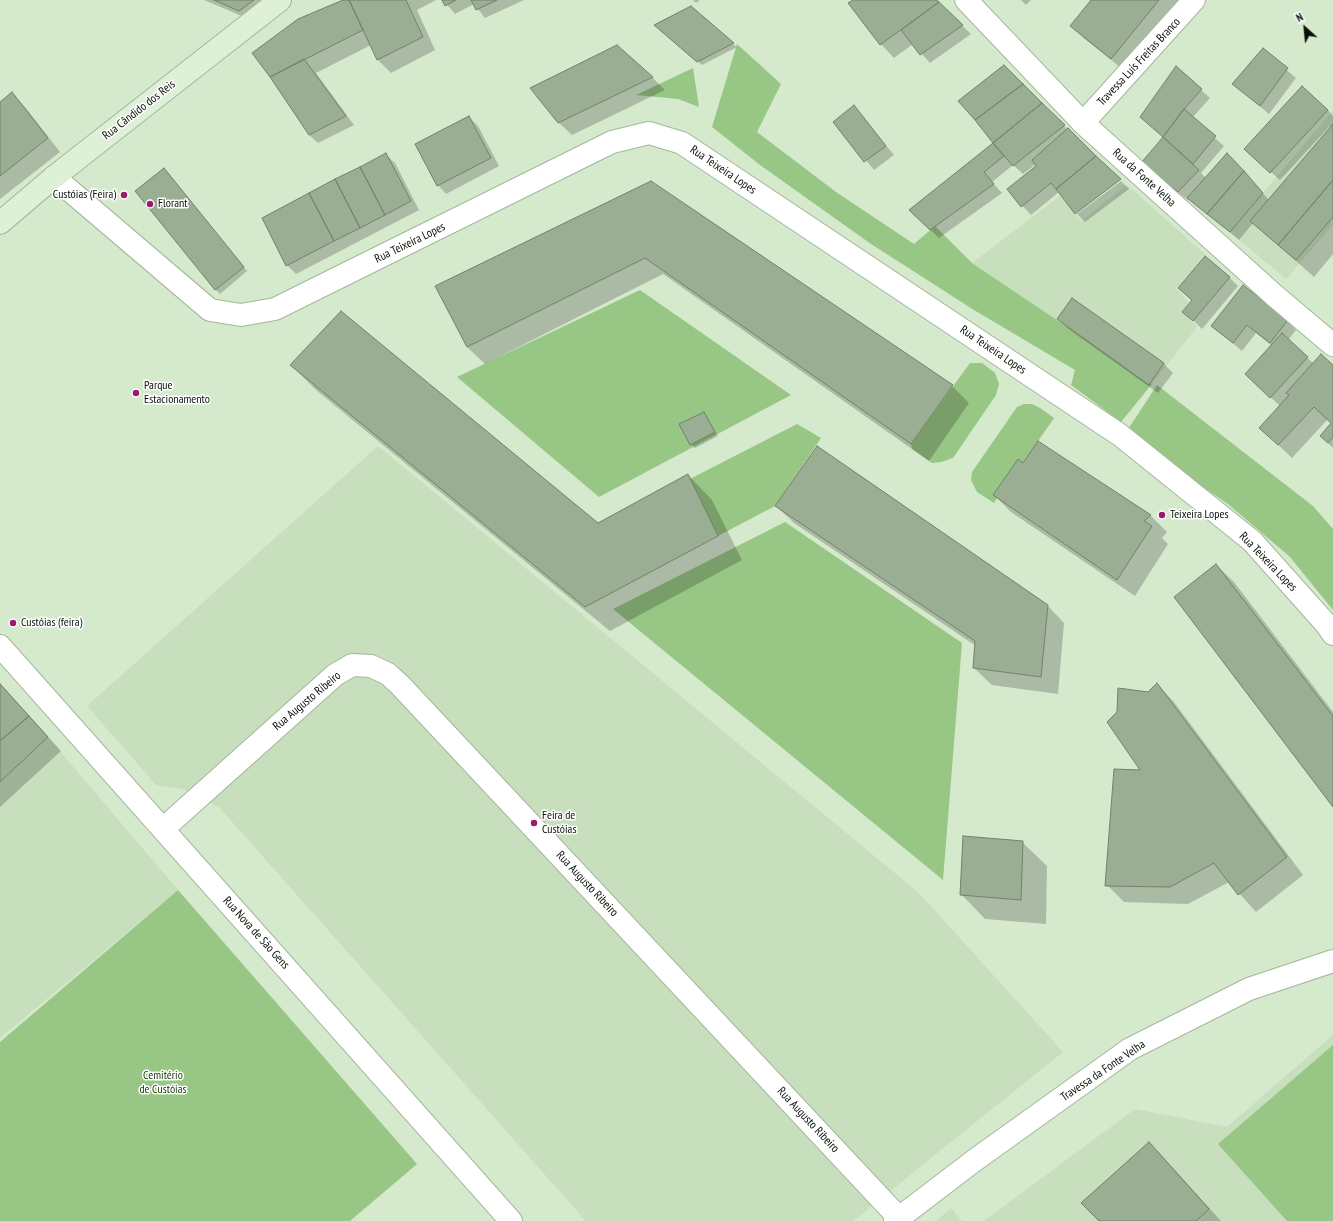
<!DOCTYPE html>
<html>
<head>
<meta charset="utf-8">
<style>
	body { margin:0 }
	#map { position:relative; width:1333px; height:1221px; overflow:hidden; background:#d5e9cd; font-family:"PT Sans Narrow",sans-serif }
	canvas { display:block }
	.north { position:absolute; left:1285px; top:8px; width:40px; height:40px; -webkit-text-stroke:3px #fff; paint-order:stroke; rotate:333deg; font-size:11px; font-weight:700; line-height:16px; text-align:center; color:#091007 }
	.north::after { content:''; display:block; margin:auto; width:14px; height:18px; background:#091007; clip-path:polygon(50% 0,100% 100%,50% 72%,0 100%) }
</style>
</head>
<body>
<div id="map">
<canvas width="1333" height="1221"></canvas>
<div class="north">N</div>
</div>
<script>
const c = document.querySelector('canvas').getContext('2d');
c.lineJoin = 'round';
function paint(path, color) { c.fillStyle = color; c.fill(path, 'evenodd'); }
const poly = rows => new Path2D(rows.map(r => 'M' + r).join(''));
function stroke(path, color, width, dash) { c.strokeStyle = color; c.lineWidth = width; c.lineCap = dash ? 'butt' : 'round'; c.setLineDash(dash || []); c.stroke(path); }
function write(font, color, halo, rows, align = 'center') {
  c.font = font + ' "PT Sans Narrow",sans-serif'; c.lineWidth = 3; c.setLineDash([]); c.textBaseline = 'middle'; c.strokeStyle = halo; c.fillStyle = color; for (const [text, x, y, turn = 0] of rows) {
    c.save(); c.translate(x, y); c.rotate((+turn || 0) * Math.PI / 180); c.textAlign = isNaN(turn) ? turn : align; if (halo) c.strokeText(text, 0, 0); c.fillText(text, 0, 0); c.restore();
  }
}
paint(poly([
	[1333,110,1333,225,1286,279,1230,232],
	[1127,185,1205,254,1176,289,1189,302,1182,311,1197,327,1152,384,972,263,1060,196,1081,221],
	[378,446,919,893,1063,1052,853,1221,586,1221,219,807,182,789,156,785,87,706],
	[48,737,178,890,0,1038,0,783],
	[1333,1035,1333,1221,984,1221,1135,1109,1227,1127],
	[951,1208,962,1221,936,1221]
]), '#c7dfbd');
paint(poly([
	[737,44,781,84,757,132,836,192,914,244,935,226,972,263,1152,384,1121,422,1071,385,1075,370,974,310,871,244,760,165,712,127],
	[693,68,699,107,678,99,636,95],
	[640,290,791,395,599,497,457,377],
	[970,363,982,363,995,373,999,384,996,395,953,458,941,462,932,463,912,449,911,444],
	[1157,385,1313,506,1333,529,1333,610,1290,557,1228,504,1125,434],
	[1024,404,1032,404,1040,408,1054,418,1023,463,1018,459,993,495,997,498,994,503,977,492,971,480,972,472,1017,407],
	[797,424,821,438,775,506,718,536,690,479],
	[785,522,962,643,943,880,613,609],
	[178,890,417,1164,350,1221,0,1221,0,1042],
	[1333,1045,1333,1221,1287,1221,1218,1144]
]), '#98c685');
paint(poly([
	[204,0,269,0,249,19],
	[345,0,436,0,417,10,435,50,391,73,378,60,371,45,316,73,354,125,318,143,309,135,271,77],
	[443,0,524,0,485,18,474,4,455,14],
	[693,0,700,0,696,3],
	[854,0,936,0,971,34,930,63,913,44,894,58,881,44,850,3],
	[1021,0,1031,0,1026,5],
	[1093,0,1181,0,1125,71,1085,39,1072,26],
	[691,7,733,44,737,47,702,65,659,29],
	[1263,50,1296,78,1269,114,1234,84],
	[1004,66,1068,130,1059,192,1031,215,1008,190,1037,166,1036,164,1023,174,1013,165,992,182,1002,193,939,238,910,210,994,143,959,101],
	[652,77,665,90,572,135,558,122],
	[1201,90,1210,98,1192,118,1224,146,1201,173,1206,178,1236,163,1269,200,1332,127,1330,126,1280,180,1254,157,1328,110,1333,116,1333,254,1314,277,1253,223,1239,240,1189,199,1188,200,1151,172,1143,163,1164,137,1150,125],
	[12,94,25,107,60,152,0,199,0,103],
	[854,107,894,155,874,170,835,122],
	[469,117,478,126,499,166,446,194,438,185],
	[386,155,395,163,419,210,296,274,287,265],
	[168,173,247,271,220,294,216,290],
	[1121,181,1129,189,1085,222,1077,214],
	[650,183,952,386,969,403,929,461,663,274,485,364,467,347,437,286],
	[1229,277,1238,286,1202,329,1193,320,1192,301,1179,288],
	[1073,299,1164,364,1173,373,1158,393,1067,328,1058,319],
	[1287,321,1296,330,1288,340,1314,364,1333,366,1333,448,1321,436,1332,424,1327,420,1292,458,1274,441,1280,406,1255,383,1272,346,1256,333,1242,351,1212,326],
	[291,365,598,524,688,475,712,500,742,560,610,631,316,390],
	[703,413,718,436,695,448,691,444],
	[1024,464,1150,515,1167,532,1162,538,1168,544,1135,596,1011,512,994,495],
	[776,506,1047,605,1064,623,1058,694,992,685,974,668,976,646,794,523],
	[1216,565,1234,582,1333,712,1333,805],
	[0,683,61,751,0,807],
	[1157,684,1174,702,1303,875,1256,912,1229,882,1188,904,1124,902,1107,885,1142,771,1149,693],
	[1022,842,1047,866,1046,924,985,919,961,894],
	[1162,1156,1221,1221,1100,1221]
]), '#0003');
const building = poly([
	[214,0,254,0,239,11,214,0],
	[343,0,349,0,363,30,270,77,252,53,298,19,343,0],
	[349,0,406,0,423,37,377,60,349,0],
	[442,0,456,0,445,6,442,0],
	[471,0,497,0,476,10,471,0],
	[853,0,937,0,939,2,880,45,848,3,853,0],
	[1091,0,1159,0,1111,59,1070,26,1091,0],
	[939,2,963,25,920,55,901,30,939,2],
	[691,6,734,43,697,62,654,25,691,6],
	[617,45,653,77,558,123,530,88,617,45],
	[1263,48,1288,68,1260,106,1232,84,1263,48],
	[304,59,346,116,309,135,270,77,304,59],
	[1004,65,1023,84,975,120,958,101,1004,65],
	[1176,66,1202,89,1184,109,1163,137,1140,117,1176,66],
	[1023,84,1042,103,993,143,975,120,1023,84],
	[1302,86,1328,110,1270,173,1244,149,1302,86],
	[12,92,48,138,0,176,0,102,12,92],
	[1042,103,1065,125,1013,166,993,143,1042,103],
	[854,105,886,146,864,162,833,122,854,105],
	[1184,109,1216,136,1193,164,1163,137,1184,109],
	[469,116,491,158,437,186,415,144,469,116],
	[1333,124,1333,180,1278,245,1250,221,1333,124],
	[1068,128,1096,156,1056,189,1051,183,1021,207,1007,189,1036,166,1032,160,1068,128],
	[1163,137,1199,170,1178,192,1141,163,1163,137],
	[993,143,1004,156,984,172,994,184,930,230,909,210,993,143],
	[386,153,411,201,385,215,360,167,386,153],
	[1227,153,1244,171,1207,214,1187,198,1227,153],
	[1096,156,1121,179,1075,214,1056,189,1096,156],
	[360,167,385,215,360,228,335,179,360,167],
	[164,168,244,267,215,290,135,191,164,168],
	[1244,171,1263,193,1230,232,1207,214,1244,171],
	[335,179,360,228,334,241,309,193,335,179],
	[1333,180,1333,217,1296,260,1278,245,1333,180],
	[651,181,953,385,911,444,645,258,467,347,435,286,651,181],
	[309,193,334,241,286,266,262,218,309,193],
	[1205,256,1230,277,1193,321,1182,312,1192,300,1178,288,1205,256],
	[1243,285,1288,320,1270,343,1247,325,1233,343,1211,326,1243,285],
	[1072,298,1164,363,1149,385,1057,319,1072,298],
	[341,311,598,523,688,474,718,536,585,607,290,365,341,311],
	[1282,333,1308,357,1270,398,1245,374,1282,333],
	[1321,354,1333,365,1333,437,1328,443,1320,436,1331,423,1314,407,1278,445,1259,428,1289,395,1286,393,1321,354],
	[704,412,715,432,690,445,679,424,704,412],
	[1038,441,1151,515,1144,521,1152,526,1117,580,993,495,1018,459,1023,463,1038,441],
	[817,446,1048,605,1041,677,973,668,975,641,775,506,817,446],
	[1216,564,1333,716,1333,807,1174,597,1216,564],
	[1157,683,1287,857,1238,895,1214,863,1170,887,1105,886,1114,769,1140,770,1107,722,1117,712,1118,688,1148,692,1157,683],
	[0,684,29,716,0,741,0,684],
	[29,716,48,737,0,782,0,741,29,716],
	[963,836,1023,841,1021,900,960,895,963,836],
	[1149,1142,1209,1209,1196,1221,1099,1221,1081,1203,1149,1142]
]);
paint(building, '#9aae93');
stroke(building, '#708268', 1);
const minor = poly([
	[1083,123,1194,0],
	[163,829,335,675,352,665,371,666,388,674,400,685,899,1218],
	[895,1221,975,1160,1130,1049,1249,989,1333,961]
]);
const tertiary = poly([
	[966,0,1083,123,1274,295,1333,345],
	[54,177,210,310,241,315,275,309,612,142,649,133,682,143,1120,435,1252,541,1326,624,1333,634],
	[0,646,511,1221]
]);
const secondary = poly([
	[0,223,54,177,280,0]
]);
stroke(minor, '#a4b79c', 24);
stroke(tertiary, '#a4b79c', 24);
stroke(secondary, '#a4b79c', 24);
stroke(minor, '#fff', 22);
stroke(tertiary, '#fff', 22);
stroke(secondary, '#def0d7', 22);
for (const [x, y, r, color] of [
	[124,195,4,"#9b1a6e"],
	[150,204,4,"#9b1a6e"],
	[136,393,4,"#9b1a6e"],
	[1162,515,4,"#9b1a6e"],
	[13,623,4,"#9b1a6e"],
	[534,823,4,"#9b1a6e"]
]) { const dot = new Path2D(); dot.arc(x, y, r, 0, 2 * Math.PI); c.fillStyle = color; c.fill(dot); stroke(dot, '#fff', 1.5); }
write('12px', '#091007', '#fff', [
	["Travessa Luís Freitas Branco",1139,62,-47],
	["Rua Cândido dos Reis",139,110,-38],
	["Rua Teixeira Lopes",723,170,34],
	["Rua da Fonte Velha",1144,178,42],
	["Rua Teixeira Lopes",410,243,-26],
	["Rua Teixeira Lopes",993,350,34],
	["Rua Teixeira Lopes",1268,562,46],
	["Rua Augusto Ribeiro",307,701,-40],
	["Rua Augusto Ribeiro",587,884,47],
	["Rua Nova de São Gens",256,933,48],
	["Travessa da Fonte Velha",1103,1071,-34],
	["Rua Augusto Ribeiro",808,1120,47]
]);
write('12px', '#091007', '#fff', [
	["Custóias (Feira)",116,195,"right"],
	["Florant",158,204],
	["Parque",144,386],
	["Estacionamento",144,400],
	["Teixeira Lopes",1170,515],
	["Custóias (feira)",21,623],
	["Feira de",542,816],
	["Custóias",542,830]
], 'left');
write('12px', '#1c4005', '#fff', [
	["Cemitério",163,1076],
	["de Custóias",163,1090]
]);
</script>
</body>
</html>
